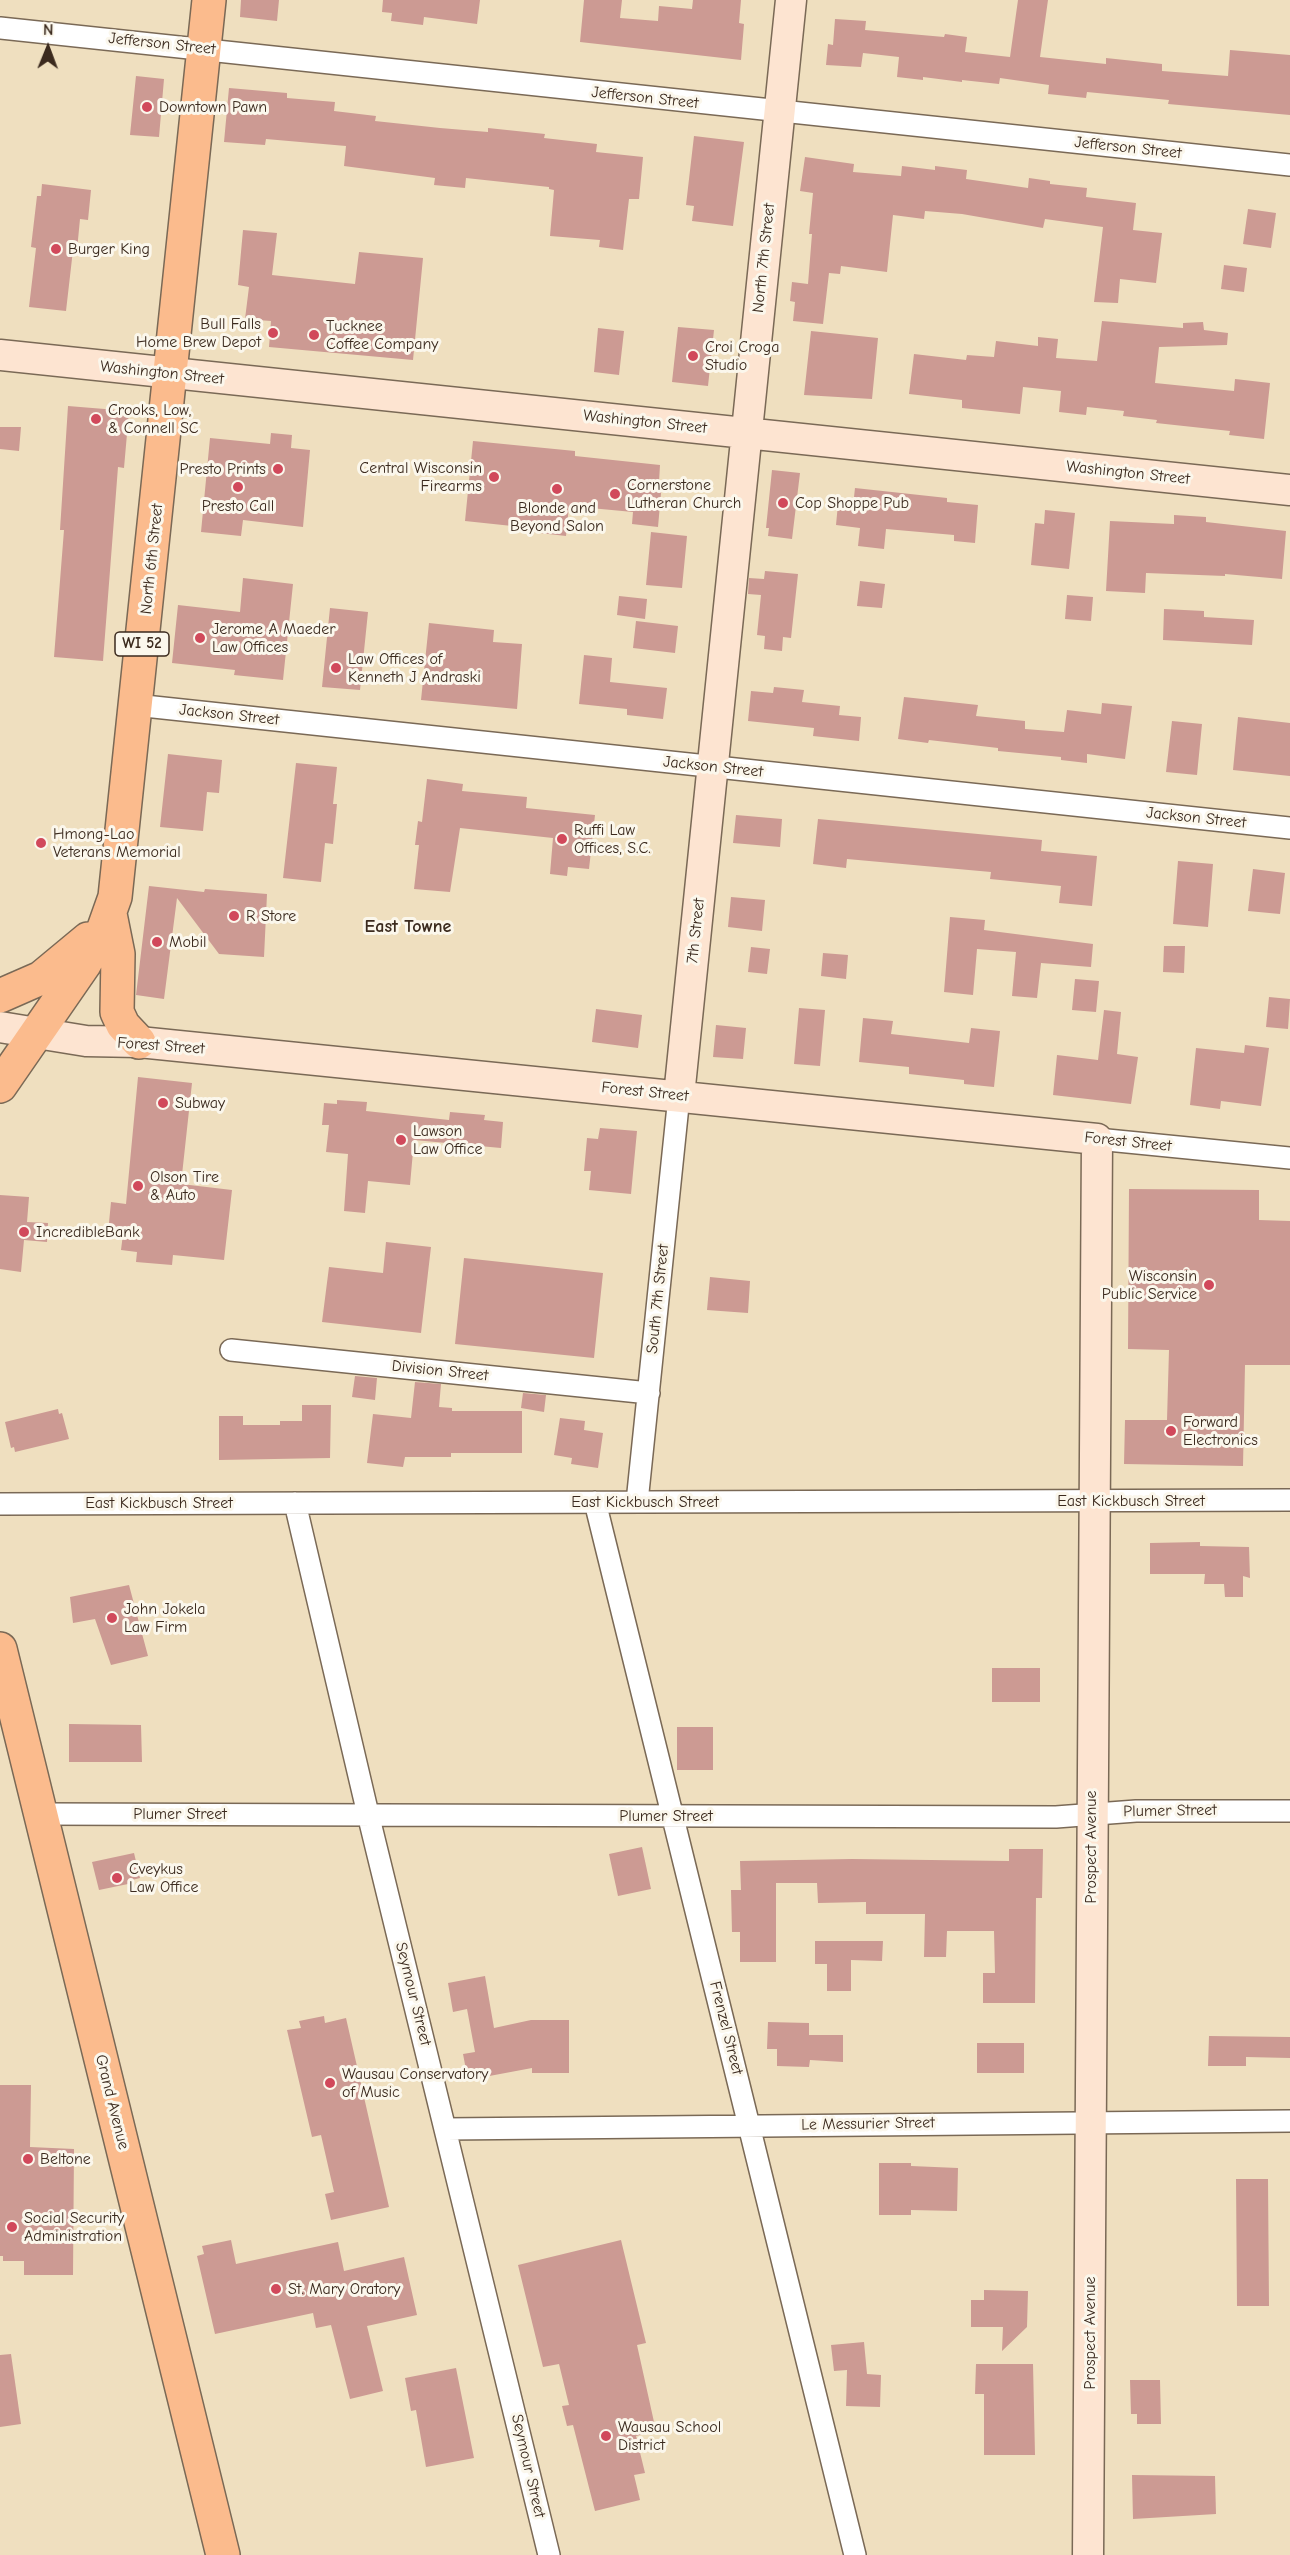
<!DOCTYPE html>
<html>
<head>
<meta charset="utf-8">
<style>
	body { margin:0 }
	#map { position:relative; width:1290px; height:2555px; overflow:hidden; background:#efdfbf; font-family:"Comic Neue",sans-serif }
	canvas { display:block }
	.north { position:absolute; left:18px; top:18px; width:60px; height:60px; -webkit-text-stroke:4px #fbf7ec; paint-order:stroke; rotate:1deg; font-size:16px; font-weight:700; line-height:24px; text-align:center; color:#3b2a1e }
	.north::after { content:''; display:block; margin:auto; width:21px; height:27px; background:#3b2a1e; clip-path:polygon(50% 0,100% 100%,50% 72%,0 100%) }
</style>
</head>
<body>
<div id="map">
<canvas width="1290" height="2555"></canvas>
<div class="north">N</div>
</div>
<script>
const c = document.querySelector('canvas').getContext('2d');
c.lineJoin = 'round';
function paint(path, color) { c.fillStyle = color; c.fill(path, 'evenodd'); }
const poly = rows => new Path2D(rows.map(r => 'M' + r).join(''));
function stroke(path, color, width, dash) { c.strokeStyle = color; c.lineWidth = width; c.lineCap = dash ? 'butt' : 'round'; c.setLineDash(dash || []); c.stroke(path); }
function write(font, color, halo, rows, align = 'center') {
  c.font = font + ' "Comic Neue",sans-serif'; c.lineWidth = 6; c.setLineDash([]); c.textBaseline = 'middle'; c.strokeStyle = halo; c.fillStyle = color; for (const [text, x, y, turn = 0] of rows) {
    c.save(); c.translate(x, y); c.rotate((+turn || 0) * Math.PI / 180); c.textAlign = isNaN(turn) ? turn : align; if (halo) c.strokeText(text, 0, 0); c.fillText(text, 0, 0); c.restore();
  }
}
paint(poly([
	[241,0,279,0,277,21,240,17],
	[383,0,480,0,477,24,424,17,423,25,391,21,392,13,382,12],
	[584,0,622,0,620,18,658,21,659,6,692,9,693,0,741,0,739,23,744,24,741,60,580,42],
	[1018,0,1048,0,1040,57,1106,64,1106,58,1162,64,1162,71,1228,76,1230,50,1290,55,1290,115,1168,104,1169,100,1087,92,1086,98,1048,94,1049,85,1000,78,999,84,962,80,962,82,923,77,923,80,897,77,899,57,863,53,861,67,826,65,828,44,833,45,835,19,866,21,865,30,944,37,945,34,967,37,965,52,1010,57],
	[136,76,164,79,159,137,130,135],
	[229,88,287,93,287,98,335,102,334,111,376,116,375,121,440,128,488,132,488,128,545,134,544,138,597,144,596,152,643,157,639,199,629,199,623,250,599,247,600,240,550,236,554,190,549,189,549,187,466,178,465,188,434,185,435,178,344,166,346,146,266,139,265,145,224,142],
	[694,136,744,142,733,226,692,221,694,206,686,205],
	[805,157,854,164,853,172,901,176,902,166,935,170,935,166,967,170,966,179,1028,188,1029,178,1050,181,1050,184,1087,188,1086,197,1136,203,1133,230,1162,233,1156,283,1120,279,1118,303,1094,302,1103,227,1045,219,1043,228,962,214,925,211,924,219,893,215,887,272,841,266,840,274,829,273,823,324,793,321,795,302,790,301,792,282,808,284,812,234,809,234,813,193,800,191],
	[42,184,91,190,88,220,80,219,77,250,73,250,66,311,29,307,36,248,31,247,37,196,41,196],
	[1248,209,1276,213,1271,248,1243,244],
	[243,230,277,233,272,275,355,284,359,252,423,258,413,360,269,347,271,321,245,319,249,287,238,285],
	[1224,265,1247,268,1244,292,1221,289],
	[1102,321,1183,328,1183,323,1203,322,1204,330,1228,333,1227,345,1159,347,1155,383,1234,391,1235,379,1270,383,1264,439,1229,435,1230,431,1156,423,1157,420,1123,416,1124,411,1087,407,1086,415,1059,412,1061,391,1023,387,1020,414,962,408,962,400,909,394,914,354,966,360,967,355,994,357,996,341,1038,346,1038,337,1058,339,1056,358,1097,361],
	[678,327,714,330,708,386,672,382],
	[598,328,624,331,619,375,594,372],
	[811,331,878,338,872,399,804,395],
	[68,406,129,411,124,468,118,467,103,661,54,657,64,530,60,530],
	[0,427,21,427,19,451,0,449],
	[271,433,292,435,291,448,310,450,303,527,243,520,241,536,201,532,210,438,270,444],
	[473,441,575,451,575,456,660,465,659,482,662,482,658,527,632,524,633,512,569,506,566,536,531,532,531,528,465,521],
	[772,470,800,473,792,539,768,536,769,528,766,528],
	[855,488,947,498,947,502,978,505,975,543,954,541,954,535,886,529,884,549,858,546,860,528,836,525,838,504,853,506],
	[1045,510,1075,513,1069,569,1031,565,1035,523,1044,524],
	[1174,515,1206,517,1206,522,1286,531,1282,579,1225,574,1225,576,1146,573,1145,593,1106,591,1110,521,1174,524],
	[651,532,687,536,682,588,646,585],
	[765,571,798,574,791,638,783,637,782,651,764,649,765,636,757,635,761,595,748,594,749,578,764,579],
	[243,578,293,584,283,680,234,675,235,670,172,663,178,605,240,612],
	[860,581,885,584,882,608,857,606],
	[1067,595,1093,597,1091,621,1065,619],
	[619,596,647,599,645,619,617,615],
	[330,608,368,612,360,690,322,687],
	[1164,609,1204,611,1204,617,1254,620,1252,645,1163,640],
	[636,621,678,626,675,653,633,648],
	[429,623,494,630,493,642,522,644,517,709,421,700],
	[584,655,612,658,610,682,667,688,663,719,627,715,627,709,579,704],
	[774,687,804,690,802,702,840,706,839,715,861,717,859,741,813,736,814,728,748,721,751,691,773,693],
	[904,697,978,705,976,716,1025,721,1025,729,1064,732,1067,710,1101,714,1102,703,1132,706,1125,759,1087,754,1087,763,1061,760,1061,757,998,751,998,748,929,740,928,743,898,739],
	[1238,717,1290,723,1290,776,1233,770],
	[1172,721,1202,724,1197,775,1166,772],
	[168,754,222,760,219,793,207,792,203,831,160,827],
	[296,763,337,767,333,804,337,804,333,844,325,843,321,882,283,878],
	[427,779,463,784,462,791,527,797,526,808,595,815,589,869,568,867,567,876,550,874,553,838,460,828,450,892,414,889,419,845,415,845,418,821,422,822],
	[736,815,782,819,780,847,733,843],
	[818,819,1042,840,1041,851,1097,856,1092,906,1059,903,1061,886,990,879,991,872,847,859,846,868,813,864],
	[1178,861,1213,864,1208,927,1173,924],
	[1253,869,1285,873,1280,914,1248,911],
	[149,886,204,892,205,889,267,894,264,957,219,954,177,898,164,999,136,995],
	[731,897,765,900,762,931,728,927],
	[950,917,985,920,984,930,1093,944,1091,967,1041,963,1037,998,1012,996,1016,952,977,949,973,995,944,992],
	[1164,946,1185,946,1184,973,1163,972],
	[751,947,770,949,767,974,748,972],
	[823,953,848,955,846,979,821,976],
	[1075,979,1099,981,1096,1012,1072,1010],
	[1269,997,1290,999,1288,1029,1266,1027],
	[799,1008,825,1010,820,1066,794,1064],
	[596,1009,642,1015,638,1048,592,1042],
	[1104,1010,1121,1012,1117,1054,1138,1057,1131,1104,1053,1095,1057,1055,1098,1060],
	[863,1018,893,1021,891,1034,969,1043,971,1028,1000,1031,994,1087,964,1084,964,1080,909,1074,909,1067,859,1062],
	[716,1025,746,1028,743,1059,713,1057],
	[1245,1045,1269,1048,1261,1106,1221,1101,1220,1109,1190,1105,1196,1048,1244,1053],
	[138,1077,192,1083,181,1184,232,1190,224,1260,173,1255,172,1265,136,1262,137,1252,121,1250,123,1234,108,1233,111,1202,126,1204],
	[337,1100,367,1102,366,1111,449,1120,450,1112,485,1115,484,1120,503,1122,501,1148,414,1140,410,1185,368,1181,365,1213,344,1211,348,1154,326,1152,329,1125,322,1125,324,1103,337,1104],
	[600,1128,637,1131,631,1194,589,1190,591,1171,584,1171,587,1138,598,1139],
	[1129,1189,1259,1190,1259,1220,1290,1221,1290,1365,1245,1365,1243,1466,1124,1464,1125,1420,1167,1420,1169,1350,1128,1349],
	[0,1195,29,1197,27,1222,48,1223,47,1242,24,1240,21,1272,0,1269],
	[386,1242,431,1247,421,1333,322,1322,329,1267,383,1273],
	[464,1258,603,1273,594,1358,455,1344],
	[710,1277,750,1281,748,1313,707,1310],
	[355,1376,377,1378,375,1400,352,1397],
	[415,1382,441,1384,439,1407,452,1408,452,1411,522,1411,522,1453,451,1453,451,1457,405,1457,403,1467,367,1463,373,1414,411,1418],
	[523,1393,546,1395,544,1412,521,1408],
	[302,1405,331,1405,330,1458,219,1460,219,1416,243,1416,243,1425,280,1425,280,1421,302,1421],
	[58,1409,59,1414,62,1413,69,1439,15,1452,14,1447,11,1448,5,1422],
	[560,1418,585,1421,584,1430,603,1433,598,1468,571,1464,572,1458,554,1455],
	[1200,1542,1200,1546,1249,1547,1250,1578,1243,1576,1243,1597,1225,1597,1224,1584,1204,1584,1205,1574,1150,1574,1150,1543],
	[129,1585,148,1656,111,1665,95,1619,73,1623,70,1597],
	[992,1668,1040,1668,1040,1702,992,1702],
	[69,1724,141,1725,142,1762,69,1762],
	[677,1727,713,1727,713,1770,677,1770],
	[642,1847,651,1889,618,1896,609,1854],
	[1009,1849,1043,1849,1042,1898,1036,1898,1035,2003,983,2003,983,1973,995,1973,994,1931,947,1931,946,1957,924,1957,925,1914,866,1914,866,1902,818,1903,817,1883,776,1883,776,1962,740,1962,740,1932,732,1932,731,1890,741,1890,740,1861,852,1859,1009,1861],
	[134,1853,140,1878,128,1881,128,1884,99,1890,92,1862],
	[815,1941,883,1941,882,1961,851,1960,851,1991,827,1991,827,1964,815,1964],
	[485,1976,494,2028,531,2020,569,2020,569,2073,532,2073,532,2068,468,2080,463,2054,475,2052,467,2009,453,2012,448,1983],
	[324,2016,325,2023,346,2018,389,2207,331,2220,325,2194,334,2192,321,2135,312,2137,287,2030,301,2028,299,2021],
	[768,2022,809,2023,809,2035,843,2035,843,2062,810,2060,809,2067,777,2066,777,2049,767,2049],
	[1209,2036,1290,2037,1290,2058,1246,2057,1246,2066,1208,2066],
	[977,2043,1024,2043,1024,2073,977,2073],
	[0,2085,31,2085,30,2147,74,2149,73,2275,24,2275,24,2261,3,2261,3,2256,0,2256],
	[879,2163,911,2163,911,2166,958,2168,957,2211,911,2210,911,2215,879,2215],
	[1236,2179,1268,2179,1269,2306,1237,2306],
	[231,2240,236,2264,338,2242,344,2271,404,2257,417,2315,367,2326,383,2391,350,2399,331,2325,316,2328,313,2313,215,2334,197,2256,204,2254,202,2246],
	[621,2240,646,2343,637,2345,656,2431,636,2436,645,2473,634,2475,640,2500,595,2511,573,2425,567,2426,562,2406,569,2405,559,2364,543,2367,518,2265],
	[984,2290,1028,2291,1027,2327,1002,2351,1003,2327,971,2327,971,2300,984,2300],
	[864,2342,867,2374,881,2375,880,2407,846,2406,847,2370,834,2371,831,2345],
	[11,2354,21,2424,0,2427,0,2355],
	[976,2364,1033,2364,1035,2455,984,2455,984,2394,975,2394],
	[456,2368,474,2458,426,2467,416,2410,411,2411,405,2378],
	[1130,2380,1160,2380,1161,2424,1137,2424,1137,2414,1131,2414],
	[1132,2475,1215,2476,1216,2514,1133,2519]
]), '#cc9a93');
const street = poly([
	[0,28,1290,165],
	[135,705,1290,828],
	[1097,1139,1290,1158],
	[231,1350,649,1393],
	[595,1502,855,2555],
	[637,1502,679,1096],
	[295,1503,368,1814,549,2555],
	[0,1504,1290,1500],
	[41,1814,1056,1817,1136,1811,1290,1811],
	[446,2129,1290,2121]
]);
const secondary = poly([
	[0,355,1290,490],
	[0,1027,86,1041,139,1042,1097,1139,1088,2555],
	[679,1096,791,0]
]);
const primary = poly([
	[110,914,118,954,117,1012,123,1025,139,1042],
	[0,996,41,978,88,939],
	[0,1086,85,963,104,928,115,897,209,0],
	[0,1649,223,2555]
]);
stroke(street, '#7a6956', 24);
stroke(secondary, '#7a6956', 33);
stroke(primary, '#7a6956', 36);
stroke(street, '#fff', 21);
stroke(secondary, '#fde4d1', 30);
stroke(primary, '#fbbb8d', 33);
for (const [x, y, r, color] of [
	[147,107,6,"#d1495b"],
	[56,249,6,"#d1495b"],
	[273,333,6,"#d1495b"],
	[314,335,6,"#d1495b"],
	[693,356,6,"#d1495b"],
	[96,419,6,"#d1495b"],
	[278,469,6,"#d1495b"],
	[494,477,6,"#d1495b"],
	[238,487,6,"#d1495b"],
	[557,489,6,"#d1495b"],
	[615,494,6,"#d1495b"],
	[783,503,6,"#d1495b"],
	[200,638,6,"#d1495b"],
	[336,668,6,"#d1495b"],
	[562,839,6,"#d1495b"],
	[41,843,6,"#d1495b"],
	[234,916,6,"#d1495b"],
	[157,942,6,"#d1495b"],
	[163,1103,6,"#d1495b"],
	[401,1140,6,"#d1495b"],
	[138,1186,6,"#d1495b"],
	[24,1232,6,"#d1495b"],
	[1209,1285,6,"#d1495b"],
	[1171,1431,6,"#d1495b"],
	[112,1618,6,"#d1495b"],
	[117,1878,6,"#d1495b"],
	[330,2083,6,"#d1495b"],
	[28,2159,6,"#d1495b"],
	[12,2227,6,"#d1495b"],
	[276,2289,6,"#d1495b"],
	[606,2436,6,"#d1495b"]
]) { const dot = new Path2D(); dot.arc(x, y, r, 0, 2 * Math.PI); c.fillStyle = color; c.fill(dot); stroke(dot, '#fbf7ec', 2); }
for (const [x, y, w] of [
	[142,644,54]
]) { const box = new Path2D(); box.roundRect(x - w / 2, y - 12, w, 24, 4.5); c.fillStyle = '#fbf7ec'; c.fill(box); stroke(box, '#3b2a1e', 1.5); }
write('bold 15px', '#3b2a1e', null, [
	["WI 52",142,644]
]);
write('16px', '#3b2a1e', '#fbf7ec', [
	["Jefferson Street",162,44,6],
	["Jefferson Street",645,98,6],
	["Jefferson Street",1128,148,6],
	["North 7th Street",764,258,-84],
	["Washington Street",162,373,6],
	["Washington Street",645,422,6],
	["Washington Street",1128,473,6],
	["North 6th Street",152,559,-84],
	["Jackson Street",229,715,6],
	["Jackson Street",713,767,6],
	["Jackson Street",1196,818,6],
	["7th Street",696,931,-84],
	["Forest Street",161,1046,4],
	["Forest Street",645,1092,6],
	["Forest Street",1128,1142,6],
	["South 7th Street",658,1299,-84],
	["Division Street",440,1371,6],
	["East Kickbusch Street",1131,1501],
	["East Kickbusch Street",645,1502],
	["East Kickbusch Street",159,1503],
	["Plumer Street",1170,1811,-1],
	["Plumer Street",180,1814],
	["Plumer Street",666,1816],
	["Prospect Avenue",1091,1847,-90],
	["Seymour Street",413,1994,76],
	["Frenzel Street",726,2028,76],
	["Grand Avenue",112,2102,76],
	["Le Messurier Street",868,2124,-1],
	["Prospect Avenue",1090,2333,-90],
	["Seymour Street",528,2466,77]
]);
write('16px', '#3b2a1e', '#fbf7ec', [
	["Downtown Pawn",159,107],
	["Burger King",68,249],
	["Bull Falls",261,324,"right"],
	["Home Brew Depot",261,342,"right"],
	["Tucknee",326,326],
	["Coffee Company",326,344],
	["Croi Croga",705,347],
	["Studio",705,365],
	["Crooks, Low,",108,410],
	["& Connell SC",108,428],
	["Central Wisconsin",482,468,"right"],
	["Firearms",482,486,"right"],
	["Presto Prints",266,469,"right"],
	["Cornerstone",627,485],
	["Lutheran Church",627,503],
	["Cop Shoppe Pub",795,503],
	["Presto Call",238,506,"center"],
	["Blonde and",557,508,"center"],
	["Beyond Salon",557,526,"center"],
	["Jerome A Maeder",212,629],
	["Law Offices",212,647],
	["Law Offices of",348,659],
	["Kenneth J Andraski",348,677],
	["Ruffi Law",574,830],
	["Offices, S.C.",574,848],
	["Hmong-Lao",53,834],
	["Veterans Memorial",53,852],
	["R Store",246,916],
	["Mobil",169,942],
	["Subway",175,1103],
	["Lawson",413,1131],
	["Law Office",413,1149],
	["Olson Tire",150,1177],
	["& Auto",150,1195],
	["IncredibleBank",36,1232],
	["Wisconsin",1197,1276,"right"],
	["Public Service",1197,1294,"right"],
	["Forward",1183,1422],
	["Electronics",1183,1440],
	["John Jokela",124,1609],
	["Law Firm",124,1627],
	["Cveykus",129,1869],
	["Law Office",129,1887],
	["Wausau Conservatory",342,2074],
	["of Music",342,2092],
	["Beltone",40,2159],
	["Social Security",24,2218],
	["Administration",24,2236],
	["St. Mary Oratory",288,2289],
	["Wausau School",618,2427],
	["District",618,2445]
], 'left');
write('bold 18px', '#3b2a1e', '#fbf7ec', [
	["East Towne",408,927]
]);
</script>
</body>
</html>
